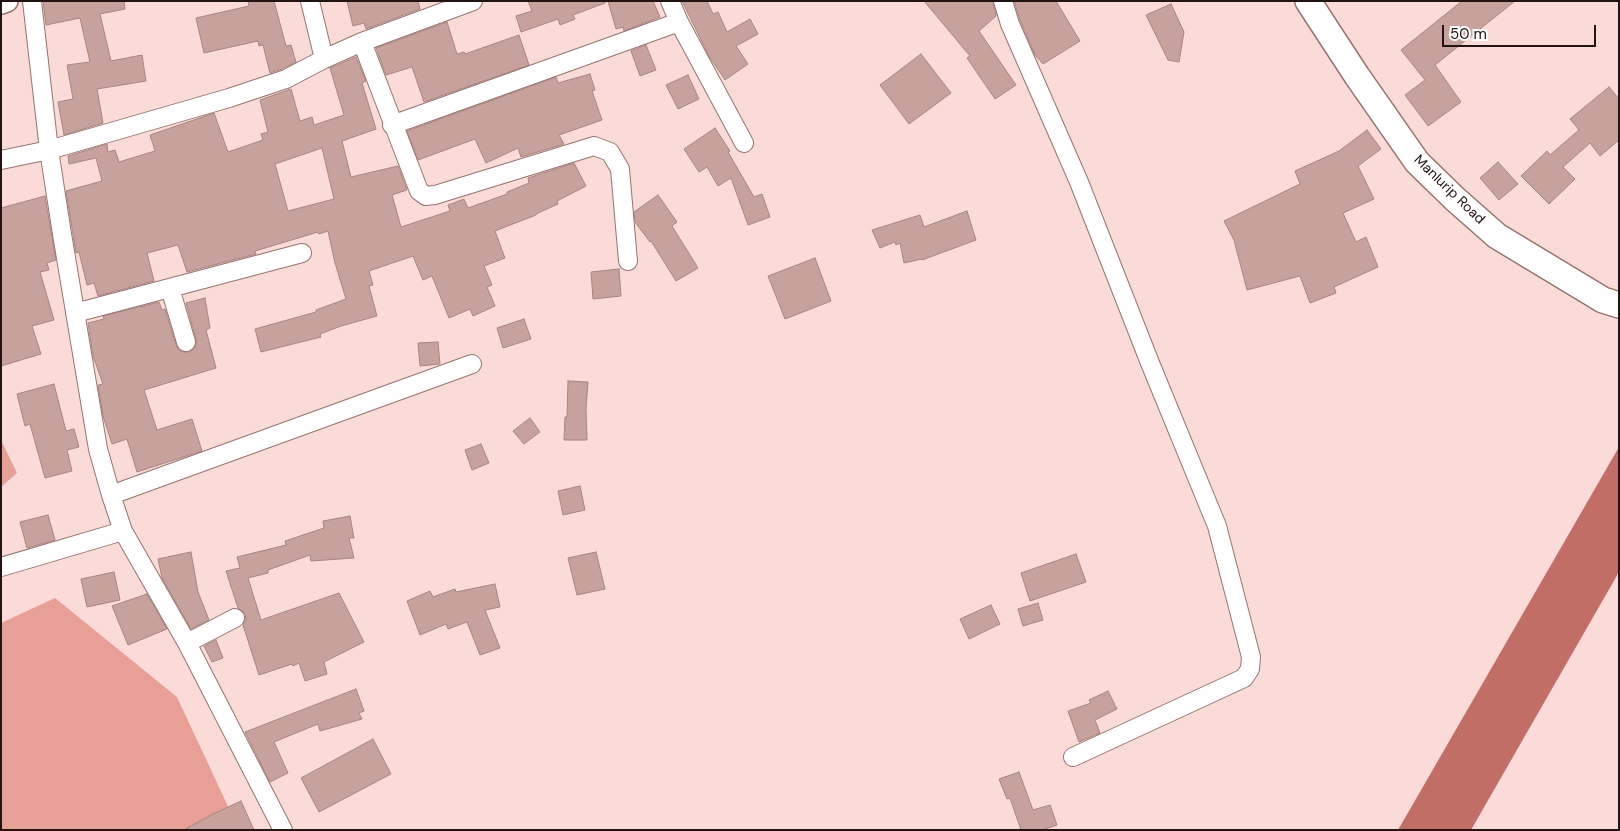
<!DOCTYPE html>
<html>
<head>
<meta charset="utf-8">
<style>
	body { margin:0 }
	#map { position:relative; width:1620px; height:831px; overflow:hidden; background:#fadbd7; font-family:"DM Sans",sans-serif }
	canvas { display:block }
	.frame { position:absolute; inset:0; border:2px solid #221413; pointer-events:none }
	.scale { position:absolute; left:1442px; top:25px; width:154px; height:22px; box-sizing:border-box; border:2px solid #221413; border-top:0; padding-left:6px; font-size:15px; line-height:18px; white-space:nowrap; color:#221413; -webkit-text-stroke:4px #fff; paint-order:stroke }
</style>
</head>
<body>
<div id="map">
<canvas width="1620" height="831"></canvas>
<div class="frame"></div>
<div class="scale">50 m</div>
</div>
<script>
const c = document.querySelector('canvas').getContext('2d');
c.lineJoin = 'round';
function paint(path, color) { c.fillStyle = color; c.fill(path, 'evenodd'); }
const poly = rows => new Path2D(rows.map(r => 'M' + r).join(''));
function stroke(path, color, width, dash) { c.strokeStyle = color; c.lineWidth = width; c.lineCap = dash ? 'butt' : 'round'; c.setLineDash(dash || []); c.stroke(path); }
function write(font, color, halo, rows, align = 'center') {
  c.font = font + ' "DM Sans",sans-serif'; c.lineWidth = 4.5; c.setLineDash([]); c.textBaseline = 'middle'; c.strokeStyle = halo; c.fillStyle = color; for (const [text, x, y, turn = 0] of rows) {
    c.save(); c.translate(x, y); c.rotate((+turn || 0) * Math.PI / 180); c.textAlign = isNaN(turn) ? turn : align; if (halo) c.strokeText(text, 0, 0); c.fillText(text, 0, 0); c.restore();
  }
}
paint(poly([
	[1,440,17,473,1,487],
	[55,598,177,697,239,830,1,830,1,623]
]), '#e89f96');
paint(poly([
	[1619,447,1619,572,1471,830,1398,830]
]), '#c26e66');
const building = poly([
	[43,1,124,1,125,9,100,14,111,61,142,55,146,81,97,89,103,123,64,135,58,102,73,99,67,65,90,62,80,18,46,25,43,1],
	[248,1,274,1,286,46,291,45,296,62,282,69,270,73,263,45,259,46,258,41,204,53,196,18,249,6,248,1],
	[347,1,418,1,420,9,366,29,364,23,353,26,347,1],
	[528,1,605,1,605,3,573,15,575,19,560,25,558,19,521,32,516,16,532,11,528,1],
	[608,1,653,1,660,17,624,31,623,27,616,29,608,1],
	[682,1,707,1,713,14,718,12,727,32,750,19,758,34,736,46,748,64,725,80,709,56,682,1],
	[924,1,993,1,996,16,979,31,1016,85,995,99,967,58,970,56,924,1],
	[1014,1,1056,1,1080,41,1043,64,1035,55,1020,20,1014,1],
	[1462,1,1515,1,1435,65,1461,102,1428,126,1405,95,1425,80,1401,50,1462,1],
	[1171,4,1184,32,1179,62,1168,60,1146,15,1171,4],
	[447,22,457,54,464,52,465,54,519,35,529,65,424,102,412,67,386,75,376,48,447,22],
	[646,45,656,70,640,76,631,51,646,45],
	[921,54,951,93,909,124,880,85,921,54],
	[356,57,366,81,362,83,376,129,342,141,351,177,398,166,407,190,392,195,401,227,450,211,448,205,464,199,468,208,507,194,507,192,529,183,528,178,574,163,586,186,557,201,558,204,536,214,536,215,495,231,505,258,484,266,492,285,487,287,495,306,473,316,470,309,449,318,432,276,423,280,413,256,369,271,373,285,369,286,377,316,341,326,320,334,321,337,261,352,255,329,316,312,316,310,346,299,335,263,328,231,319,234,318,232,255,251,256,254,187,272,178,245,147,253,154,281,98,296,94,283,87,285,79,252,76,253,66,191,102,181,96,158,69,164,68,156,107,144,108,152,115,150,119,162,155,151,150,135,214,113,228,152,263,140,261,134,268,132,260,100,291,89,300,121,312,117,314,125,344,115,330,68,356,57],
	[322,148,334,199,288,211,275,164,322,148],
	[590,74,595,90,592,91,602,120,559,135,564,144,521,157,518,148,486,163,475,139,418,160,407,131,556,77,558,83,590,74],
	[688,75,699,99,678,109,666,85,688,75],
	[1609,87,1619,99,1619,140,1600,156,1590,143,1563,167,1575,179,1549,204,1521,176,1547,151,1550,155,1579,130,1570,119,1609,87],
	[715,128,730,151,728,152,754,197,762,194,770,217,748,225,731,178,718,186,707,167,699,172,684,149,715,128],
	[1367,130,1381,149,1358,166,1374,199,1343,213,1356,242,1366,237,1378,267,1334,287,1336,293,1310,303,1300,276,1247,290,1234,240,1224,221,1300,184,1295,171,1339,151,1367,130],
	[1498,162,1518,184,1499,200,1480,178,1498,162],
	[658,195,677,222,672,226,698,268,676,281,651,241,650,242,635,222,634,212,658,195],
	[45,196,56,260,47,263,49,270,40,272,54,320,32,326,41,354,1,366,1,208,45,196],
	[967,211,976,240,922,260,922,259,904,263,900,243,896,245,895,242,880,248,872,230,920,215,924,227,967,211],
	[815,258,831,301,785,319,768,276,815,258],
	[619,269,621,296,593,299,591,272,619,269],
	[205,298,210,328,206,330,216,368,144,390,157,430,192,419,202,451,137,472,127,439,112,444,103,416,98,385,103,384,93,356,88,323,104,319,103,316,159,302,162,310,165,309,176,345,179,350,184,352,189,352,194,349,196,344,196,339,186,303,205,298],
	[524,319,531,339,503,348,497,328,524,319],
	[438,342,440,364,420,366,418,343,438,342],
	[568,381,588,382,586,409,587,440,564,440,565,417,567,417,568,381],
	[54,384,66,431,74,429,79,447,67,450,72,471,45,478,30,424,25,426,17,394,54,384],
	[530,418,540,432,524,444,513,431,530,418],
	[481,444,489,463,472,470,465,450,481,444],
	[580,486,585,510,563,515,558,491,580,486],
	[48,515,55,540,27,548,20,522,48,515],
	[350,516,354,538,349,538,354,558,311,561,310,555,268,570,268,573,248,578,261,620,339,593,364,642,324,662,327,674,305,681,299,663,293,666,292,664,259,675,243,625,246,619,245,614,238,608,226,571,240,568,237,557,286,545,285,541,324,528,323,521,350,516],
	[191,552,198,592,209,620,191,629,162,578,158,559,191,552],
	[596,552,605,589,577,595,568,558,596,552],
	[1076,554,1086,582,1030,601,1021,573,1076,554],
	[114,572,120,600,87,607,81,579,114,572],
	[495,584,500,607,485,610,500,648,480,655,467,622,448,629,446,624,420,635,407,601,430,591,433,597,455,589,456,592,495,584],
	[147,594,167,629,128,645,112,606,147,594],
	[1038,603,1043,620,1023,626,1018,609,1038,603],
	[991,605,1000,624,969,639,960,619,991,605],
	[216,640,223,658,212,662,204,646,216,640],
	[356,689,364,711,359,713,362,719,320,731,318,724,274,742,288,773,270,782,245,732,356,689],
	[1108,691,1117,709,1095,720,1100,733,1079,742,1068,711,1091,703,1089,700,1108,691],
	[373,739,391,774,319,812,301,778,373,739],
	[1019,772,1033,810,1050,805,1057,825,1042,830,1021,830,1010,798,1007,799,999,779,1019,772],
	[241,801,254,830,184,830,211,815,241,801]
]);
paint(building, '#c7a29d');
stroke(building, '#a88480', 1);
const minor = poly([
	[32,1,49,150,62,234,98,449,111,495,123,531,187,643,283,830],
	[310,1,324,59],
	[670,1,679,22,744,143],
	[1003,1,1010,24,1079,182,1150,363,1217,526,1251,657,1250,669,1244,678,1073,757],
	[362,42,419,191,426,196,435,195,594,146,610,152,620,169,628,261],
	[392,125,679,22],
	[1,160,49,150,229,98,286,79,324,59,362,42,473,1],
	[170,288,186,342],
	[75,313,302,253],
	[111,495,472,364],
	[1,567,123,531],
	[187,643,235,618]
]);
const tertiary = poly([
	[1,3,7,1]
]);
const secondary = poly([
	[1308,1,1357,76,1417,162,1455,199,1497,236,1603,300,1619,305]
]);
stroke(minor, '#96736f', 20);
stroke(tertiary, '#96736f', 24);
stroke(secondary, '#96736f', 28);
stroke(minor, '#fff', 18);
stroke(tertiary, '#fff', 21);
stroke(secondary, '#fff', 25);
write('14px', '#221413', '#fff', [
	["Manlurip Road",1449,190,44]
]);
</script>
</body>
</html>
